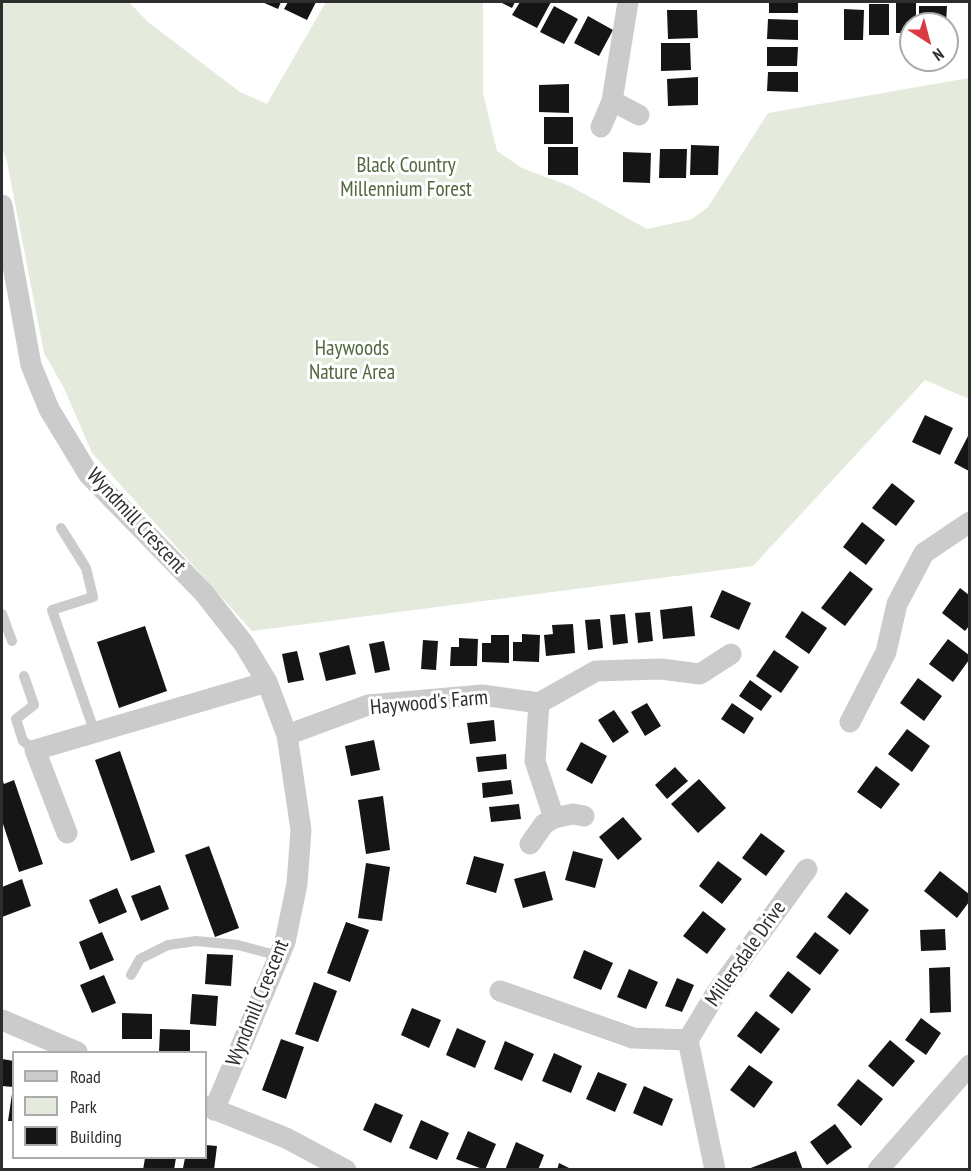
<!DOCTYPE html>
<html>
<head>
<meta charset="utf-8">
<style>
	body { margin:0 }
	#map { position:relative; width:971px; height:1171px; overflow:hidden; background:#fff; font-family:"PT Sans Narrow",sans-serif }
	canvas { display:block }
	.frame { position:absolute; inset:0; border:3px solid #2e2e2e; pointer-events:none }
	.legend { position:absolute; left:12px; top:1051px; width:195px; height:108px; box-sizing:border-box; background:#fff; border:2px solid #ababab; margin:0; padding:8px 10px; list-style:none; font-size:18px; color:#2e2e2e }
	.legend li { display:flex; align-items:center; gap:12px; height:30px }
	.legend b { width:30px; border:2px solid #ababab }
	.north { position:absolute; left:899px; top:12px; width:60px; height:60px; box-sizing:border-box; background:#fff; border:2px solid #ababab; border-radius:50%; rotate:144deg; font-size:16px; font-weight:700; line-height:24px; text-align:center; color:#2e2e2e }
	.north::after { content:''; display:block; margin:auto; width:21px; height:27px; background:#db3944; clip-path:polygon(50% 0,100% 100%,50% 72%,0 100%) }
</style>
</head>
<body>
<div id="map">
<canvas width="971" height="1171"></canvas>
<div class="frame"></div>
<ul class="legend">
<li><b style="height:8px;background:#cbcbcb"></b>Road</li>
<li><b style="height:16px;background:#e4eadc"></b>Park</li>
<li><b style="height:16px;background:#151515"></b>Building</li>
</ul>
<div class="north">N</div>
</div>
<script>
const c = document.querySelector('canvas').getContext('2d');
c.lineJoin = 'round';
function paint(path, color) { c.fillStyle = color; c.fill(path, 'evenodd'); }
const poly = rows => new Path2D(rows.map(r => 'M' + r).join(''));
function stroke(path, color, width, dash) { c.strokeStyle = color; c.lineWidth = width; c.lineCap = dash ? 'butt' : 'round'; c.setLineDash(dash || []); c.stroke(path); }
function write(font, color, halo, rows, align = 'center') {
  c.font = font + ' "PT Sans Narrow",sans-serif'; c.lineWidth = 6; c.setLineDash([]); c.textBaseline = 'middle'; c.strokeStyle = halo; c.fillStyle = color; for (const [text, x, y, turn = 0] of rows) {
    c.save(); c.translate(x, y); c.rotate((+turn || 0) * Math.PI / 180); c.textAlign = isNaN(turn) ? turn : align; if (halo) c.strokeText(text, 0, 0); c.fillText(text, 0, 0); c.restore();
  }
}
paint(poly([
	[2,2,129,2,148,22,240,92,267,104,326,2,483,2,483,93,497,151,522,168,570,186,647,229,692,219,708,207,768,113,969,78,969,399,925,380,753,566,252,631,92,453,64,388,44,353,7,162,2,146]
]), '#e4eadc');
paint(poly([
	[262,2,281,2,278,9],
	[288,2,316,2,307,20,284,9],
	[500,2,515,2,512,8],
	[520,2,551,2,537,28,512,15],
	[769,2,798,2,798,13,769,13],
	[896,2,916,3,916,24,911,24,911,33,896,33],
	[869,4,889,4,889,35,869,35],
	[554,6,578,19,564,44,540,32],
	[919,6,947,6,946,24,919,24],
	[844,9,864,10,863,40,844,40],
	[667,10,697,10,698,38,668,39],
	[588,16,613,30,599,56,574,43],
	[768,19,798,20,798,40,767,39],
	[661,43,690,43,691,70,661,71],
	[767,47,798,47,797,66,767,66],
	[768,72,798,72,798,92,767,91],
	[698,77,698,105,668,106,667,79],
	[569,84,569,113,539,112,539,85],
	[544,117,573,117,573,144,544,144],
	[691,145,719,146,718,175,690,175],
	[548,147,578,147,578,175,548,175],
	[660,149,687,149,686,178,659,178],
	[623,152,651,153,650,183,623,182],
	[925,415,953,428,940,455,912,442],
	[968,436,969,437,969,471,954,463],
	[892,483,915,501,896,526,872,508],
	[862,522,885,540,866,565,843,547],
	[850,571,873,589,845,626,821,608],
	[960,588,969,595,969,626,965,631,942,613],
	[722,590,751,603,739,630,710,617],
	[692,606,695,636,663,639,660,610],
	[802,611,827,628,809,654,785,637],
	[650,612,653,641,638,643,635,613],
	[625,614,628,643,613,645,610,615],
	[600,619,603,648,588,650,585,620],
	[573,624,575,653,546,656,544,635,553,634,552,625],
	[145,626,167,691,119,708,97,642],
	[522,634,540,635,539,662,513,661,513,642,522,642],
	[491,635,509,635,509,663,482,662,482,643,491,643],
	[459,638,478,639,477,666,450,666,451,647,459,647],
	[948,639,969,655,969,660,953,682,929,664],
	[423,640,438,641,436,670,421,669],
	[384,641,390,670,375,673,369,644],
	[349,645,356,674,326,681,319,653],
	[774,650,799,667,781,693,756,676],
	[297,651,304,680,288,683,282,654],
	[918,678,942,696,924,721,900,703],
	[750,680,772,696,761,711,739,696],
	[647,703,661,726,645,736,631,712],
	[732,703,754,718,744,734,721,719],
	[614,710,629,732,613,743,598,720],
	[494,720,496,741,470,744,467,723],
	[907,729,930,746,912,772,888,754],
	[374,740,380,770,351,776,345,746],
	[581,742,607,756,592,784,566,770],
	[120,751,155,852,131,861,95,760],
	[506,754,507,769,478,772,476,757],
	[876,766,900,784,881,809,857,792],
	[675,767,688,781,667,799,655,785],
	[2,778,4,784,14,780,43,864,19,872,2,821],
	[699,779,726,808,698,833,671,804],
	[511,780,513,794,483,798,482,783],
	[383,796,390,850,366,854,358,800],
	[519,804,521,819,491,822,489,807],
	[623,817,642,839,618,860,599,837],
	[761,833,785,851,766,876,742,858],
	[209,846,239,928,215,937,185,855],
	[573,851,603,859,595,888,565,880],
	[474,856,504,864,496,893,466,884],
	[718,861,742,879,722,904,699,886],
	[366,863,390,867,382,921,358,918],
	[545,871,553,900,523,908,514,879],
	[940,871,969,894,969,902,957,918,924,891],
	[22,879,31,906,2,917,2,887],
	[160,885,169,909,141,921,131,896],
	[117,888,127,912,99,924,89,900],
	[846,892,869,910,850,935,827,917],
	[703,911,726,929,707,954,683,936],
	[346,922,369,930,350,982,327,973],
	[945,929,946,950,921,951,920,930],
	[102,932,114,960,90,970,79,942],
	[815,932,839,950,820,975,796,957],
	[584,950,613,963,601,990,573,978],
	[207,954,233,955,231,986,205,984],
	[950,967,951,1012,930,1013,929,968],
	[629,969,658,982,646,1009,617,997],
	[788,971,811,989,792,1014,769,996],
	[104,975,116,1003,92,1013,80,985],
	[677,978,694,985,682,1012,665,1006],
	[314,982,337,991,318,1042,295,1034],
	[192,994,218,996,216,1026,190,1024],
	[412,1008,441,1020,429,1048,401,1035],
	[756,1011,780,1029,761,1054,737,1036],
	[122,1013,152,1014,152,1039,122,1039],
	[921,1018,941,1033,926,1055,905,1040],
	[457,1028,486,1041,475,1068,446,1055],
	[160,1029,190,1030,190,1052,159,1052],
	[281,1039,304,1047,286,1099,262,1090],
	[890,1040,915,1061,893,1087,868,1066],
	[505,1041,534,1054,522,1081,494,1069],
	[554,1053,582,1066,571,1093,542,1081],
	[2,1059,14,1061,13,1087,2,1086],
	[749,1065,773,1082,754,1108,730,1090],
	[598,1072,627,1084,615,1112,586,1099],
	[858,1079,883,1099,861,1126,837,1105],
	[644,1086,673,1099,662,1126,633,1113],
	[12,1094,14,1094,14,1121,8,1121],
	[375,1103,403,1115,391,1143,363,1130],
	[421,1120,449,1133,437,1160,409,1148],
	[835,1124,852,1147,827,1165,810,1142],
	[468,1131,496,1144,485,1170,456,1159],
	[516,1142,544,1155,538,1170,505,1170],
	[206,1145,217,1146,214,1170,183,1168,185,1158,206,1158],
	[796,1151,803,1170,748,1170,748,1169],
	[145,1158,176,1158,174,1170,143,1170],
	[559,1163,573,1170,557,1170]
]), '#151515');
stroke(poly([
	[61,528,86,568,93,597,52,610,95,733],
	[2,614,12,641],
	[24,676,34,705,16,719,23,741,35,750],
	[131,975,140,959,168,945,196,941,238,945,279,956]
]), '#cbcbcb', 10);
stroke(poly([
	[612,101,639,115],
	[601,127,612,101,628,2],
	[2,205,31,365,49,409,89,475,204,593,244,644,267,682,287,735,301,830,297,884,285,942,214,1110],
	[539,703,535,761,554,818,573,814,584,816],
	[850,722,886,652,897,604,924,553,970,522],
	[287,735,368,705,482,695,539,703,596,671,661,669,700,674,731,654],
	[67,833,35,750,267,682],
	[530,844,544,824,554,818],
	[500,991,633,1038,688,1040,715,995,807,869],
	[2,1020,77,1052],
	[688,1040,715,1170],
	[206,1106,286,1138,346,1170],
	[878,1170,970,1065]
]), '#cbcbcb', 21);
write('21px', '#51673e', '#fff', [
	["Black Country",406,166],
	["Millennium Forest",406,190],
	["Haywoods",352,349],
	["Nature Area",352,373]
]);
write('21px', '#2e2e2e', '#fff', [
	["Wyndmill Crescent",136,521,47],
	["Haywood's Farm",429,703,-5],
	["Millersdale Drive",746,954,-55],
	["Wyndmill Crescent",258,1003,-68]
]);
</script>
</body>
</html>
